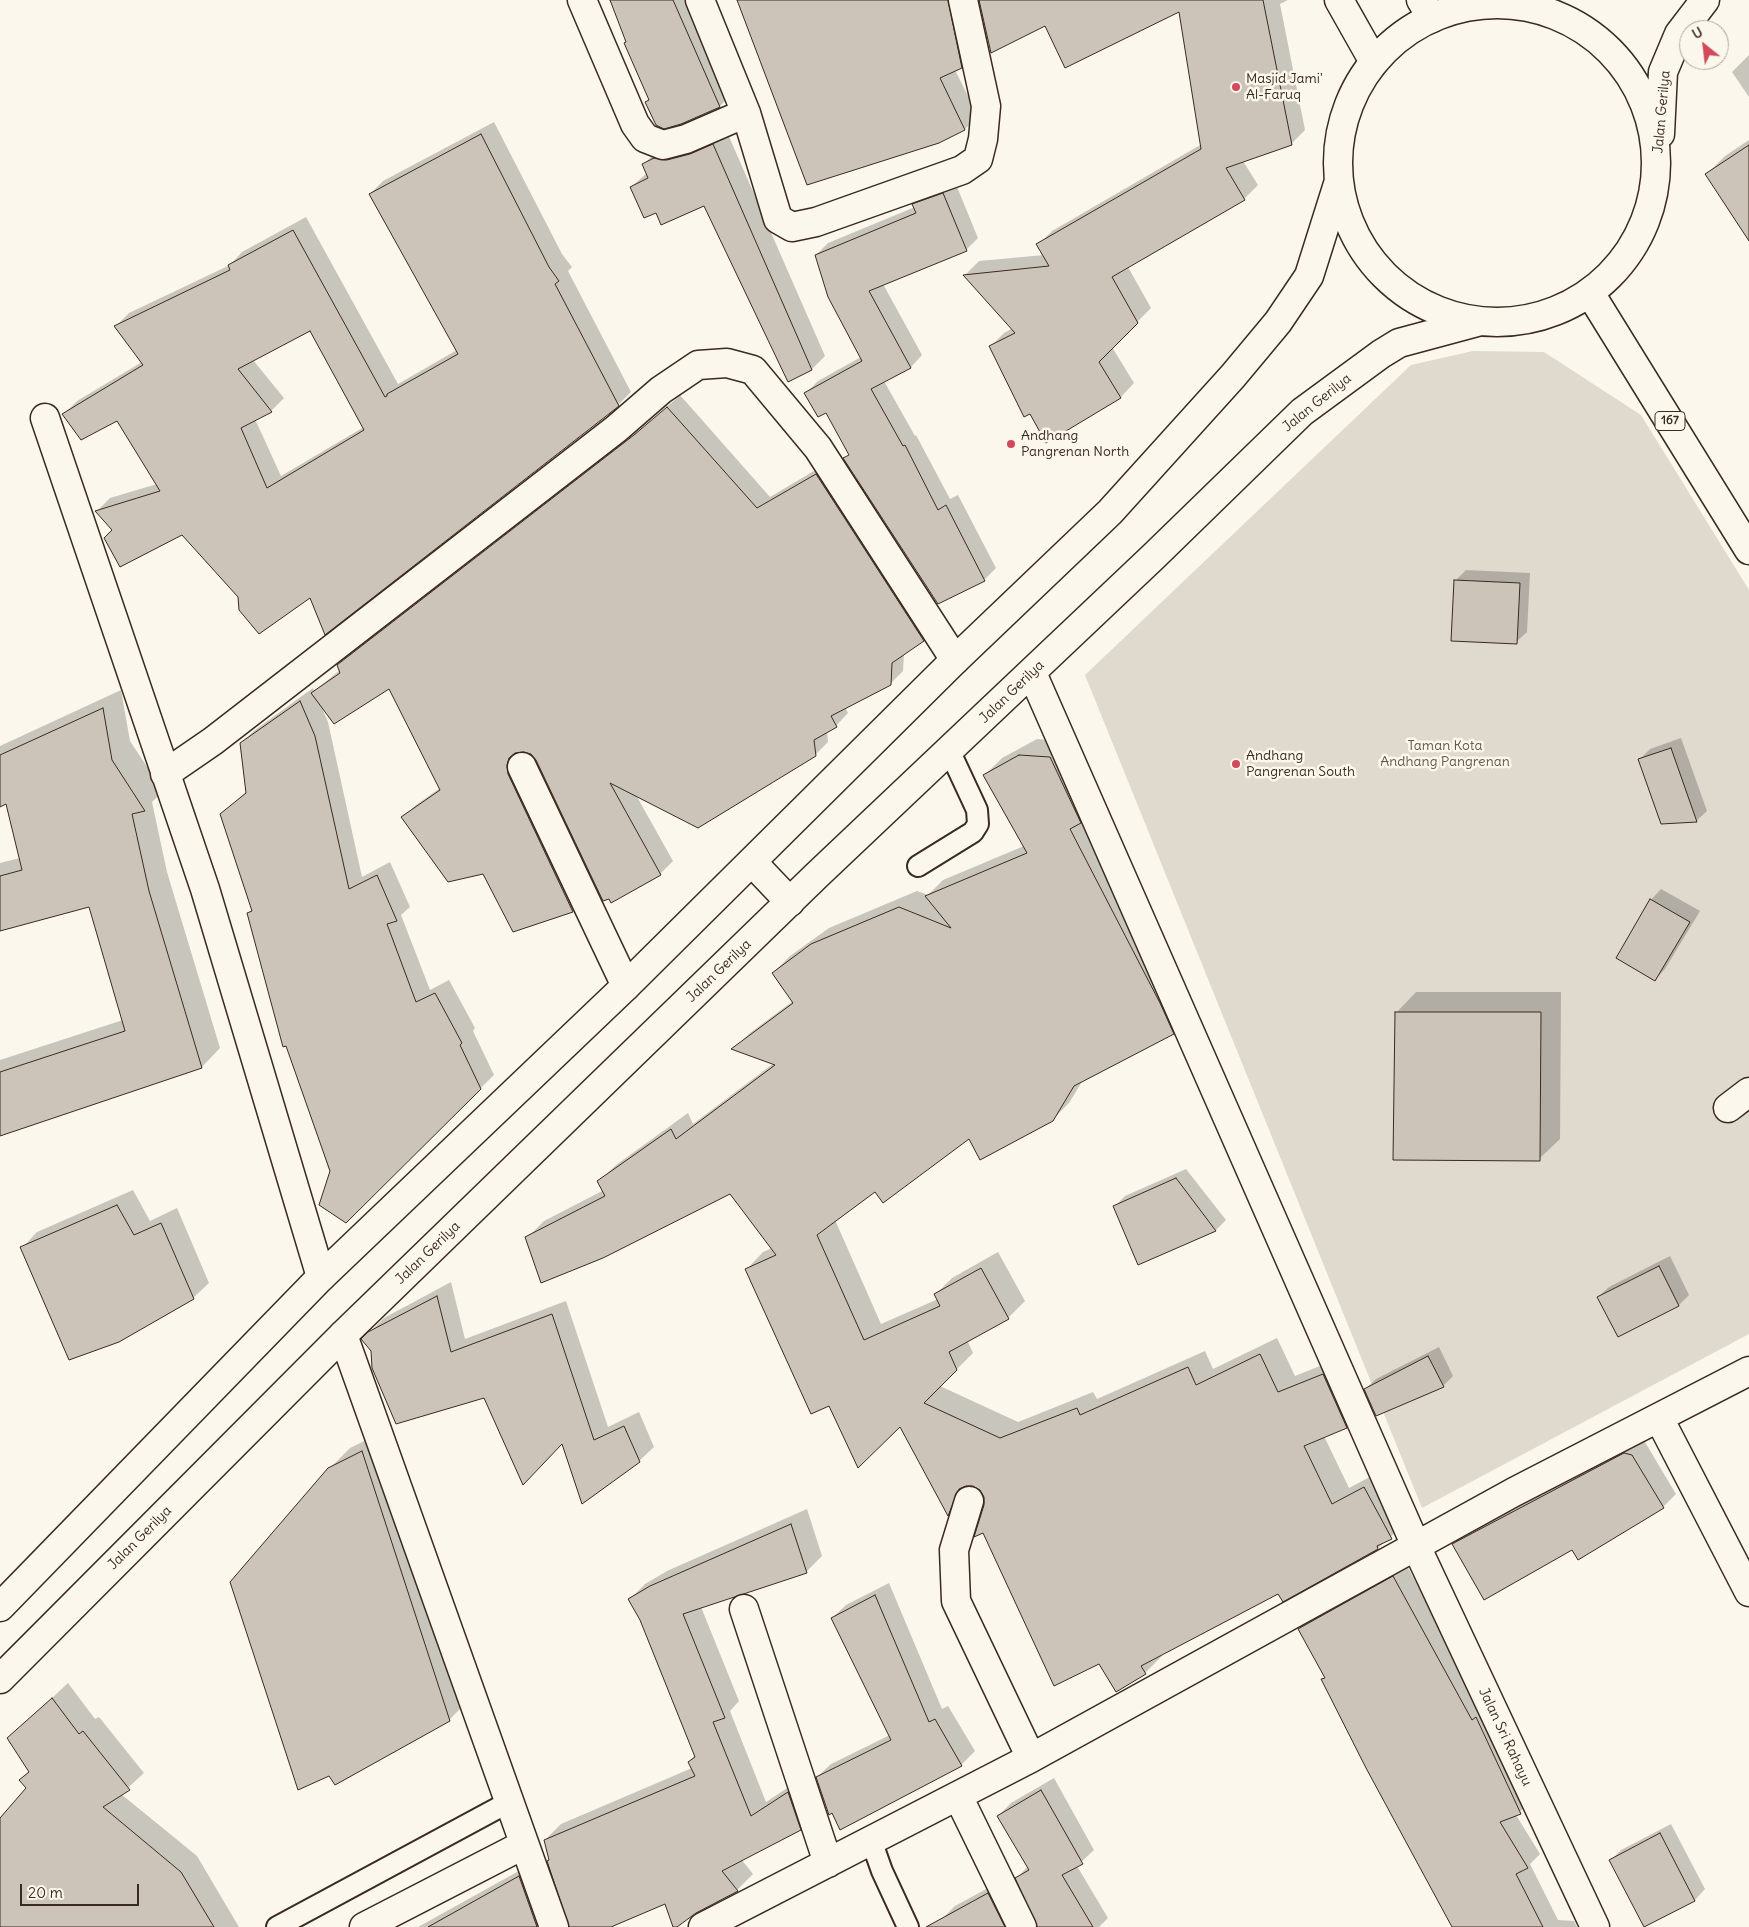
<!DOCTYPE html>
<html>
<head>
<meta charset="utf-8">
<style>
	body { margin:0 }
	#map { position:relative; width:1749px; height:1927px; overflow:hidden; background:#fbf7ec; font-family:Delius,sans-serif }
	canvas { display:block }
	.north { position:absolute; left:1679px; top:20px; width:50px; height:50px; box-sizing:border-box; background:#fbf7ec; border:1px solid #aea59a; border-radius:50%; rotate:331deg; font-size:14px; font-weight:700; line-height:20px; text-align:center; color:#3b2a1e }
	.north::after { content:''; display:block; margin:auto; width:18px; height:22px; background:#d1495b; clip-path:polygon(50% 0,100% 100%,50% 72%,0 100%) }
	.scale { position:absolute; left:20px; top:1884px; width:119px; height:22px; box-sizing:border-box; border:2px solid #3b2a1e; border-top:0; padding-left:6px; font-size:15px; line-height:18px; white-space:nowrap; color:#3b2a1e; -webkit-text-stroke:4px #fbf7ec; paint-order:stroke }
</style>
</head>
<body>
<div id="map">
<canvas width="1749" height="1927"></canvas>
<div class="north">U</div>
<div class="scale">20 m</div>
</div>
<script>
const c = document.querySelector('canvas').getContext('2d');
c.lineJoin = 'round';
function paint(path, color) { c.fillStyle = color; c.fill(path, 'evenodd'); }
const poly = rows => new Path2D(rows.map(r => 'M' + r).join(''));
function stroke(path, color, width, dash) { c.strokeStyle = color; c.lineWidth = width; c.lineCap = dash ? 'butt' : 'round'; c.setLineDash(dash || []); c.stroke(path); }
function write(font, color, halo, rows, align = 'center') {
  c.font = font + ' Delius,sans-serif'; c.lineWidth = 5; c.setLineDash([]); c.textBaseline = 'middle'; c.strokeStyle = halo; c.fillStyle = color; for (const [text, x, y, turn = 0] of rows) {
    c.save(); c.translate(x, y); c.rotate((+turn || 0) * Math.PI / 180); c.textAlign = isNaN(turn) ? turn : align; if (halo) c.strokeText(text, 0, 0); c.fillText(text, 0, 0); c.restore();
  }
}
paint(poly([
	[1473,351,1544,352,1641,415,1749,590,1749,1334,1422,1508,1085,675,1411,365]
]), '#dfd9ce');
paint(poly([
	[612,0,687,0,730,96,720,106,680,123,647,102,650,98,625,43,627,41],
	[738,0,962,0,974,53,955,70,978,116,965,129,938,142],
	[980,0,1288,0,1280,4,1305,130,1291,144,1243,161,1258,185,1244,199,1128,267,1151,308,1112,347,1134,383,1121,397,1046,441,991,346,1004,333,1013,328,965,275,979,261,1044,255,1038,245,1052,231,1202,144,1180,10,1045,24],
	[1749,55,1749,97,1732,72],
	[494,122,562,254,572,267,568,271,631,392,618,405,311,597,239,596,182,533,114,530,97,511,110,498,157,484,117,420,64,414,77,401,142,362,116,326,129,313,230,265,242,252,306,217,398,384,457,350,370,194,383,181],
	[311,329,364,427,281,476,255,419,271,411,284,398,253,360],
	[727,132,825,356,812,369,704,204,656,212,631,187,647,173,644,164,657,151],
	[659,158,673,160,673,162,659,160],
	[1749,140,1749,238,1707,174,1725,156],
	[955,182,978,238,966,250,883,284,922,355,911,367,884,381,915,436,916,435,950,499,958,495,996,568,984,580,845,459,850,454,826,412,806,393,818,381,861,357,816,255,828,243,915,207,914,205,925,193],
	[680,395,770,497,829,462,936,627,923,640,904,653,903,671,890,684,845,707,848,713,836,726,827,731,828,742,815,755,636,795,673,861,660,874,532,753,524,750,519,751,520,761,585,898,573,910,513,930,484,873,403,817,416,805,440,788,389,687,322,708,328,722,362,877,390,862,410,907,401,915,430,990,449,980,475,1028,473,1031,494,1075,345,1221,248,914,253,909,221,814,247,791,241,743,255,730,313,688,314,691,340,670,338,665,351,653,649,423],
	[1466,570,1530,573,1527,632,1516,642,1456,580],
	[121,690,130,741,163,791,152,802,167,872,220,1048,202,1067,0,1135,0,1060,123,1020,90,906,0,930,0,863,20,858,7,802,0,806,0,746],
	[1681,738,1707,811,1696,821,1640,759,1650,749],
	[1037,739,1067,741,1190,1016,1173,1033,1083,1080,1069,1103,1052,1120,970,1137,875,1190,835,1220,881,1324,938,1299,935,1295,952,1278,998,1252,1025,1301,1008,1318,967,1340,973,1353,940,1386,1018,1422,1093,1392,1097,1399,1205,1351,1213,1369,1277,1338,1295,1376,1340,1358,1363,1410,1346,1427,1324,1436,1349,1488,1381,1471,1408,1521,1378,1548,1279,1592,1161,1654,1162,1656,1145,1673,1099,1663,985,1505,986,1498,982,1490,970,1485,965,1498,948,1514,901,1425,830,1404,747,1269,763,1252,772,1248,731,1192,527,1238,544,1221,604,1190,599,1181,616,1165,688,1113,693,1124,774,1063,734,1049,750,1033,793,1001,773,973,790,956,829,928,917,891,928,895,943,880,1024,846,985,775,1002,758],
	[1661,889,1700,911,1665,969,1655,980,1651,900],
	[1416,992,1561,992,1560,1139,1539,1159,1396,1013],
	[1186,1169,1226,1220,1216,1230,1139,1263,1115,1206,1125,1196],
	[133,1190,150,1221,177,1208,209,1283,193,1298,22,1248,37,1232],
	[1670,1256,1689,1295,1679,1305,1618,1336,1598,1297,1609,1287],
	[451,1282,465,1339,566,1301,608,1427,639,1412,654,1447,639,1461,563,1442,485,1396,372,1350,363,1339,384,1318],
	[1439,1347,1453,1376,1443,1386,1365,1389,1376,1379],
	[383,1432,469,1700,449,1720,329,1469,350,1448],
	[1638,1440,1645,1442,1676,1494,1663,1507,1573,1548,1454,1544,1467,1531],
	[807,1509,822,1556,806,1572,701,1607,739,1701,730,1711,766,1802,804,1777,816,1813,800,1829,741,1859,753,1874,737,1890,695,1912,675,1927,665,1902,608,1927,568,1927,570,1927,545,1840,561,1824,692,1768,689,1762,695,1755,641,1619,630,1599,645,1584,667,1571],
	[1406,1564,1533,1800,1516,1815,1540,1854,1530,1864,1558,1920,1574,1921,1577,1927,1490,1927,1323,1680,1326,1677,1299,1629,1312,1616],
	[889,1583,942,1709,948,1706,975,1751,961,1765,841,1828,817,1777,831,1764,890,1735,832,1618,846,1605],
	[68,1683,95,1719,99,1717,144,1773,121,1794,197,1856,239,1927,0,1927,0,1820,28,1788,20,1780,29,1771,9,1738],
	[1054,1778,1094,1850,1077,1866,1108,1918,1099,1927,1038,1927,1017,1878,1028,1866,998,1816,1011,1803],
	[1671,1824,1705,1889,1695,1900,1644,1926,1610,1861,1621,1850],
	[535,1862,567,1927,418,1927],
	[1001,1881,1025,1927,946,1927,942,1919,955,1906]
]), '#0003');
const building = poly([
	[610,0,673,0,720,107,681,124,664,129,656,125,645,102,649,100,624,43,626,42,610,0],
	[737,0,948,0,962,68,940,78,965,130,939,143,807,185,737,0],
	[979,0,1263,0,1292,145,1226,168,1245,200,1112,277,1138,323,1099,362,1121,398,1046,443,1030,414,1024,417,989,346,1015,333,963,275,1049,266,1036,244,1201,149,1179,12,1065,68,1045,26,991,53,979,0],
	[481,134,549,267,559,281,555,284,619,406,325,635,310,598,259,634,239,610,238,597,182,535,120,567,104,538,112,530,95,511,160,491,117,421,81,440,62,414,143,365,114,326,230,270,228,265,293,230,385,397,387,396,387,394,458,354,369,194,481,134],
	[310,331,364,430,267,488,241,428,272,412,238,369,310,331],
	[713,144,812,370,788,382,704,206,661,225,656,213,644,218,630,187,648,178,642,164,654,158,667,160,690,154,713,144],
	[1749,145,1749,241,1705,174,1749,145],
	[943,193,967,251,869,291,911,368,871,389,903,446,905,445,938,510,946,505,985,581,938,604,843,458,849,455,826,413,818,417,804,393,862,361,828,297,815,255,916,213,912,204,943,193],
	[667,407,757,508,816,474,924,641,892,663,891,685,831,716,837,727,814,740,816,756,698,828,610,783,661,875,611,903,609,899,603,901,536,760,531,754,524,752,515,753,509,758,507,765,508,774,573,912,513,932,483,874,448,882,401,817,440,790,389,689,334,724,311,693,340,673,337,665,634,435,667,407],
	[1454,580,1520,583,1517,644,1451,641,1454,580],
	[300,701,315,736,349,889,377,875,397,921,387,924,416,1002,435,993,462,1043,460,1045,481,1089,346,1223,319,1205,330,1171,286,1046,283,1047,247,913,252,911,220,814,246,793,240,743,300,701],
	[103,708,112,760,145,811,132,814,149,891,202,1068,0,1136,0,1072,125,1031,89,907,0,931,0,876,22,870,6,804,0,807,0,755,103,708],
	[1671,748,1697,822,1661,824,1638,759,1671,748],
	[1019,755,1050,757,1081,823,1070,829,1160,1003,1174,1034,1074,1086,1053,1121,980,1160,969,1139,883,1203,875,1192,817,1235,864,1340,940,1306,934,1294,981,1268,1009,1319,949,1352,957,1370,924,1403,1000,1438,1077,1408,1080,1415,1188,1367,1196,1385,1260,1354,1278,1392,1323,1374,1347,1428,1304,1446,1332,1504,1364,1487,1392,1539,1377,1546,1378,1549,1283,1602,1278,1594,1141,1666,1146,1674,1116,1692,1099,1664,1054,1686,983,1533,974,1537,984,1505,984,1497,980,1490,973,1486,966,1486,959,1489,948,1516,900,1427,858,1468,829,1406,811,1414,745,1269,776,1255,730,1194,603,1258,541,1283,525,1237,605,1196,597,1181,671,1129,676,1139,775,1065,731,1049,793,1003,772,973,811,944,899,907,951,928,925,896,1027,853,983,775,1019,755],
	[1650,899,1690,922,1655,981,1616,958,1650,899],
	[1395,1012,1541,1012,1540,1161,1393,1160,1395,1012],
	[1176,1178,1216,1231,1138,1265,1113,1206,1176,1178],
	[117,1205,134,1235,161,1223,194,1299,119,1342,69,1360,20,1247,117,1205],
	[1659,1266,1679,1306,1618,1337,1597,1297,1659,1266],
	[437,1296,451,1352,552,1314,594,1440,624,1426,640,1462,582,1504,562,1444,523,1485,484,1398,396,1424,372,1368,371,1351,361,1339,368,1332,437,1296],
	[1428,1356,1444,1387,1376,1416,1364,1389,1428,1356],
	[362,1451,450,1721,335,1785,329,1776,298,1790,230,1582,328,1468,362,1451],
	[1624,1453,1632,1455,1664,1508,1578,1560,1572,1550,1484,1600,1452,1544,1624,1453],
	[791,1524,807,1573,683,1614,725,1718,713,1722,751,1816,788,1792,801,1830,722,1871,738,1891,696,1913,677,1927,673,1927,665,1904,611,1927,569,1927,547,1861,549,1860,544,1840,695,1776,688,1762,695,1757,640,1620,628,1599,650,1586,791,1524],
	[1393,1576,1472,1720,1476,1717,1521,1814,1500,1822,1528,1868,1516,1874,1543,1927,1452,1927,1366,1768,1321,1679,1325,1678,1298,1629,1393,1576],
	[875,1595,929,1722,935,1719,962,1766,840,1830,832,1813,829,1815,816,1777,891,1740,831,1618,875,1595],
	[52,1698,79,1734,83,1731,130,1790,103,1807,181,1872,214,1927,0,1927,0,1818,26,1788,19,1780,29,1772,7,1738,52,1698],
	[1041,1790,1083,1864,1062,1875,1093,1927,1037,1927,1015,1878,1029,1870,997,1816,1041,1790],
	[1660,1833,1695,1901,1644,1927,1609,1860,1660,1833],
	[519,1876,537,1927,428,1927,519,1876],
	[988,1893,1005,1927,926,1927,988,1893]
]);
paint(building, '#ccc4b9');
stroke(building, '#3b2a1e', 1);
const lane = poly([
	[918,866,973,832,978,824,977,810,950,752],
	[871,1840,882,1871,908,1927],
	[277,1927,509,1802]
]);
const street = poly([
	[582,0,635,124,645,138,663,145,686,139,746,113],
	[700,0,746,113,778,219,792,227,816,222,962,170,978,159,983,139,986,106,963,0],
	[45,418,205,889,321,1277],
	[1032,673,1416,1546,1595,1927],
	[522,767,626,986],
	[165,774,213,741,616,429,661,390,698,365,727,363,753,370,818,448,955,660],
	[1728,1108,1749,1092],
	[343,1335,554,1927],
	[1659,1418,1749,1592],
	[969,1501,954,1550,956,1601,1031,1758],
	[744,1609,828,1863],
	[958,1796,1022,1927],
	[364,1927,523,1845],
	[703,1927,1031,1758,1514,1492,1749,1371]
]);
const secondary = poly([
	[1339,0,1374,62],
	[1421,0,1432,18]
]);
const primary = poly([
	[1590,293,1749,550]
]);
const highway = poly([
	'1338 163a159 159 0 1 1 318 0a159 159 0 1 1-318 0Z',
	[1660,134,1663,72,1679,34,1705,0],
	[752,862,790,902],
	[0,1607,321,1277,626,986,955,660,1110,512,1233,376,1278,322,1309,276,1338,184],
	[0,1679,343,1335,816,876,1154,556,1302,412,1381,354,1399,343,1477,322]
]);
stroke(lane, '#3b2a1e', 24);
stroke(street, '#3b2a1e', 31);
stroke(secondary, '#3b2a1e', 31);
stroke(primary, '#3b2a1e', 31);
stroke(highway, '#3b2a1e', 31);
stroke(lane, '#fbf7ec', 20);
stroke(street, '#fbf7ec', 28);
stroke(secondary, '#fbf7ec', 28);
stroke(primary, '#fbf7ec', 28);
stroke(highway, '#fbf7ec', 28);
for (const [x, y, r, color] of [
	[1236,87,5,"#d1495b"],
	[1011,444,5,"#d1495b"],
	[1236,764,5,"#d1495b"]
]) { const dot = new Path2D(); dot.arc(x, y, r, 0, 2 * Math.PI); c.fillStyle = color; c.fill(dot); stroke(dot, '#fbf7ec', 2); }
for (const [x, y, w] of [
	[1670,421,30]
]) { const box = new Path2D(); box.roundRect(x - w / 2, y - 9.5, w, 19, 4); c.fillStyle = '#fbf7ec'; c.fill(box); stroke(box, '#3b2a1e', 1); }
write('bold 12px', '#3b2a1e', null, [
	["167",1670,421]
]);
write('14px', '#3b2a1e', '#fbf7ec', [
	["Masjid Jami'",1246,79],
	["Al-Faruq",1246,95],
	["Andhang",1021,436],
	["Pangrenan North",1021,452],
	["Andhang",1246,756],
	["Pangrenan South",1246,772]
], 'left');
write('14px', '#3b2a1e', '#fbf7ec', [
	["Jalan Gerilya",1662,112,-85],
	["Jalan Gerilya",1317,403,-39],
	["Jalan Gerilya",1012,692,-44],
	["Jalan Gerilya",719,971,-44],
	["Jalan Gerilya",428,1253,-44],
	["Jalan Gerilya",140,1538,-45],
	["Jalan Sri Rahayu",1505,1737,65]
]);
write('14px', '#64564a', '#fbf7ec', [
	["Taman Kota",1445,746],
	["Andhang Pangrenan",1445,762]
]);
</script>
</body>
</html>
